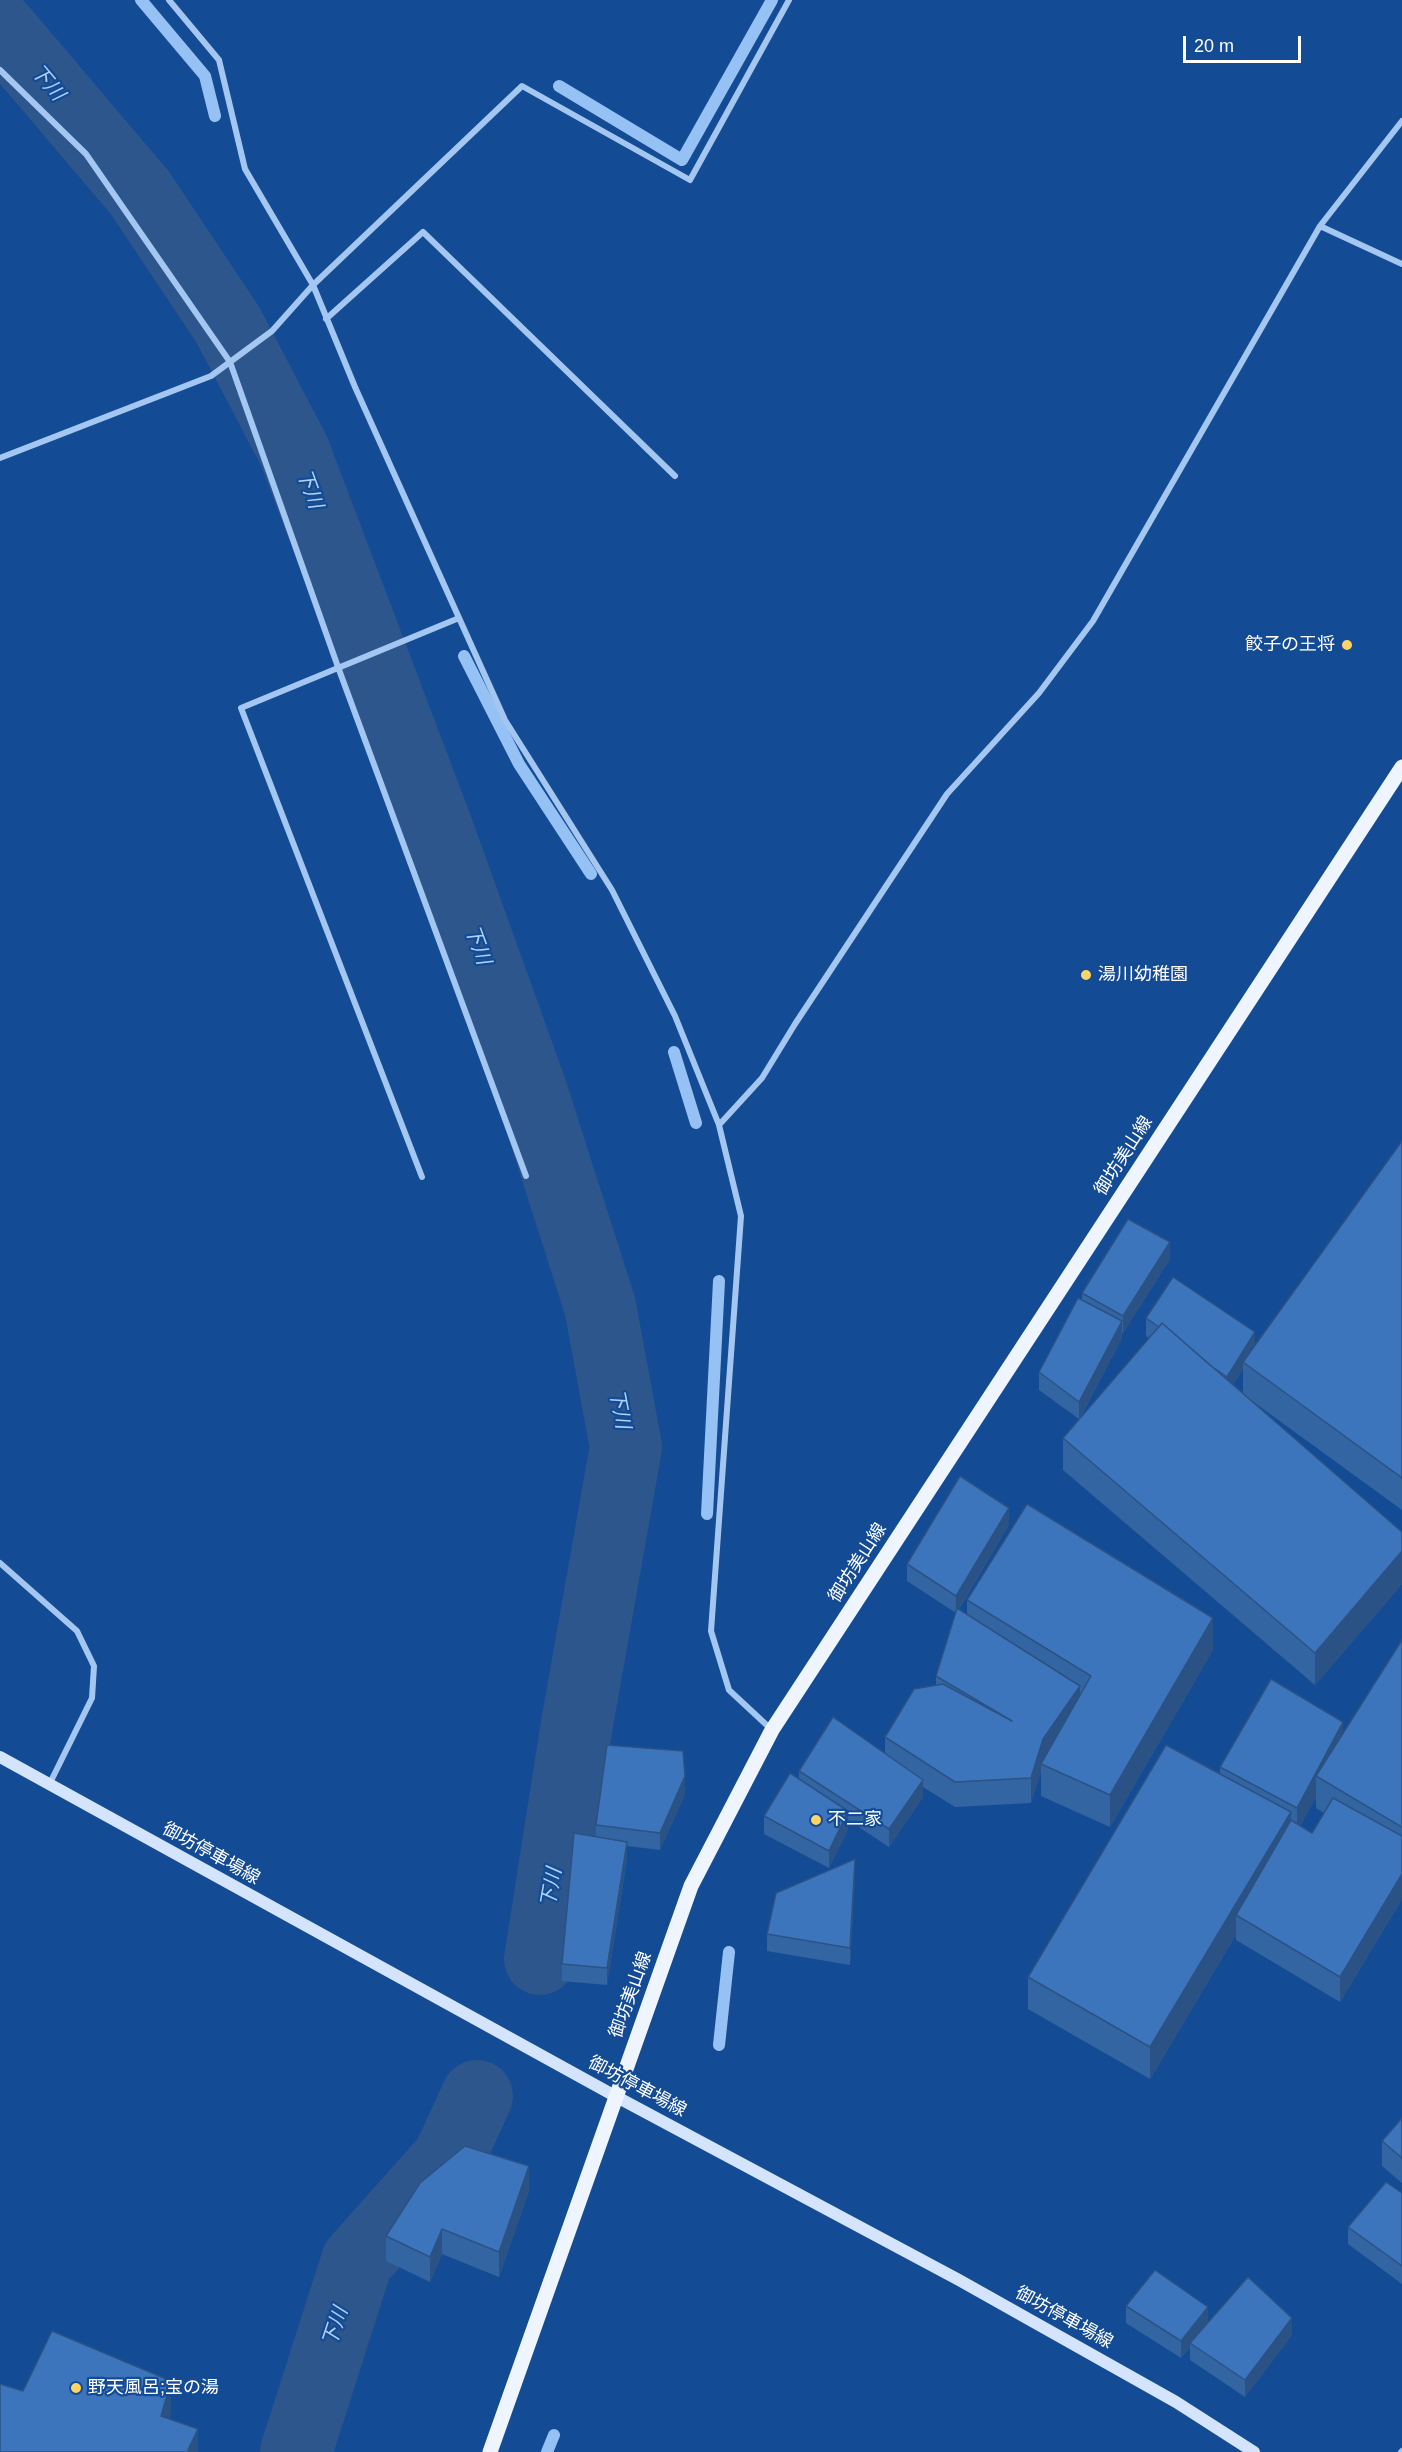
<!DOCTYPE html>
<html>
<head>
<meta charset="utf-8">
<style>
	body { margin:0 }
	#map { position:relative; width:1402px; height:2452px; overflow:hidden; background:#144b95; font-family:Helvetica,sans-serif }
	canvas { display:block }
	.scale { position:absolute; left:1183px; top:36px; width:118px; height:27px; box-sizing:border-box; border:3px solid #fff; border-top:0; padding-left:8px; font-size:18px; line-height:21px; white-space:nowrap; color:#fff; -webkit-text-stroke:4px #144b95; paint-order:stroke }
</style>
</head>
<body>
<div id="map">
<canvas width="1402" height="2452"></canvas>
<div class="scale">20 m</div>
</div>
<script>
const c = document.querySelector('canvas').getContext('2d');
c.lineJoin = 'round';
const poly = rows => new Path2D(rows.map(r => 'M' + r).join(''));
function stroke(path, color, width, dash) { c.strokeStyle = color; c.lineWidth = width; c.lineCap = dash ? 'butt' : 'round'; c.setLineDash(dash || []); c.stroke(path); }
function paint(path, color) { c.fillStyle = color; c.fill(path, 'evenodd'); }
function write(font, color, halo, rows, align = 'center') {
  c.font = font + ' Helvetica,"Noto Sans JP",sans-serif'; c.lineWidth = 4.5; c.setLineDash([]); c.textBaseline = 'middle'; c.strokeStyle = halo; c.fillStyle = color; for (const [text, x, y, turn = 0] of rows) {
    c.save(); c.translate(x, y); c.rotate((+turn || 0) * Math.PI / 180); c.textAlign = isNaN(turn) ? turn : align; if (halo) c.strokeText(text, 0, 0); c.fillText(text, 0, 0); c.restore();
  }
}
stroke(poly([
	[141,0,205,76,215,116],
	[559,86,682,160,772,0],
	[464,656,519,764,591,874],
	[674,1052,696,1123],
	[707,1514,719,1281],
	[719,2045,729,1952],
	[547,2452,554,2435]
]), '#96c1f5', 12);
stroke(poly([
	[0,28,140,193,228,325,294,451,437,828,531,1090,600,1306,626,1447,577,1724,540,1959],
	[296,2452,357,2261,448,2159,477,2096]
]), '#2d568c', 72);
stroke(poly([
	[169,0,219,60,245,169,313,285,355,387,505,720,612,890,675,1016,719,1125,741,1216,711,1631,729,1690,772,1730],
	[0,70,86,154,230,362,338,667,526,1176],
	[1320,226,1402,264],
	[326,319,423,232,675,476],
	[0,458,211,376,272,331,313,285,522,86,690,180,789,0],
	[719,1125,762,1078,795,1024,947,794,1039,693,1093,621,1320,226,1402,121],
	[422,1177,241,708,459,618],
	[0,1563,77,1631,94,1666,92,1698,49,1785],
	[1401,2452,1402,2451]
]), '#a4c7f2', 6);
stroke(poly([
	[0,1757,615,2096,959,2280,1176,2402,1254,2452]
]), '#d3e4fc', 12);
stroke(poly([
	[490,2452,691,1886,772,1730,1402,767]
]), '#eff5ff', 15);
paint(poly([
	[1402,1141,1402,1510,1248,1398,1402,1532,1402,1584,1315,1685,1063,1470,1063,1438,1079,1419,1039,1390,1039,1372,1082,1300,1082,1293,1170,1259,1123,1333,1122,1332,1122,1338,1080,1418,1149,1338,1146,1336,1146,1318,1255,1345],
	[1243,1369,1243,1393,1233,1385],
	[1009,1525,959,1609,967,1614,967,1600,1213,1650,1110,1827,1041,1796,1041,1771,1031,1803,955,1807,923,1787,923,1797,889,1847,848,1820,848,1829,829,1868,764,1834,764,1816,799,1779,799,1771,885,1753,885,1737,936,1685,936,1676,956,1613,907,1581,907,1564],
	[1402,1640,1402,1899,1340,2002,1236,1940,1236,1935,1150,2079,1028,2009,1028,1977,1220,1774,1220,1767,1343,1734],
	[1316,1797,1316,1808,1324,1813,1312,1833,1300,1826],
	[685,1794,660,1850,627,1846,627,1859,607,1985,562,1981,562,1964,596,1837,596,1825],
	[855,1877,850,1965,767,1951,767,1934],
	[1402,2118,1402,2183,1382,2166,1382,2141],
	[529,2191,499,2277,442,2254,430,2282,386,2261,386,2236],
	[1402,2193,1402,2284,1348,2244,1348,2227],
	[1126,2306,1208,2322,1292,2335,1245,2397,1190,2360,1190,2347,1181,2358,1126,2323]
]), '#3465a3');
paint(poly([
	[1170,1242,1170,1259,1123,1333,1123,1316],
	[1122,1321,1122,1338,1079,1419,1079,1402],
	[1255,1332,1255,1349,1243,1362,1243,1369,1227,1395,1227,1377],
	[1009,1508,1009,1525,956,1613,956,1596],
	[1402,1551,1402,1584,1315,1685,1315,1653],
	[1213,1618,1213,1650,1110,1827,1110,1795],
	[1080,1686,1080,1711,1041,1764,1041,1771,1031,1803,1031,1778,1043,1739],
	[1343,1722,1343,1747,1316,1776,1316,1797,1297,1833,1297,1808],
	[685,1776,685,1794,660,1850,660,1833],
	[923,1780,923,1797,889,1847,889,1829],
	[848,1811,848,1829,829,1868,829,1851],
	[1291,1812,1291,1844,1236,1915,1236,1935,1150,2079,1150,2047],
	[627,1842,627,1859,607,1985,607,1968],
	[855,1859,855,1877,850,1965,850,1948],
	[1402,1874,1402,1899,1340,2002,1340,1977],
	[529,2166,529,2191,499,2277,499,2252],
	[442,2229,442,2254,430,2282,430,2257],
	[1208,2307,1208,2324,1190,2343,1190,2347,1181,2358,1181,2341],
	[1292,2318,1292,2335,1245,2397,1245,2380],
	[171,2381,171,2413,161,2448,161,2416],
	[198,2429,198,2452,188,2452,188,2450]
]), '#2b5284');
const building = poly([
	[1402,1141,1402,1478,1243,1362,1402,1141],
	[1128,1219,1170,1242,1123,1316,1082,1293,1128,1219],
	[1173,1277,1255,1332,1227,1377,1211,1366,1162,1323,1159,1327,1146,1318,1173,1277],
	[1078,1298,1122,1321,1079,1402,1039,1372,1078,1298],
	[1162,1323,1402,1532,1402,1551,1315,1653,1063,1438,1162,1323],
	[960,1476,1009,1508,956,1596,907,1564,960,1476],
	[1027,1504,1213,1618,1110,1795,1041,1764,1091,1676,967,1600,1027,1504],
	[957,1608,1080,1686,1043,1739,1031,1778,955,1782,885,1737,914,1689,943,1684,1012,1721,936,1676,957,1608],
	[1402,1640,1402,1827,1316,1776,1402,1640],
	[1271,1679,1343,1722,1297,1808,1220,1767,1271,1679],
	[833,1717,923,1780,889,1829,799,1771,833,1717],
	[607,1745,683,1751,685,1776,660,1833,596,1825,607,1745],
	[1166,1745,1291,1812,1150,2047,1028,1977,1166,1745],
	[790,1773,848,1811,829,1851,764,1816,790,1773],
	[1333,1798,1402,1836,1402,1874,1340,1977,1236,1915,1291,1820,1312,1833,1333,1798],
	[574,1833,627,1842,607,1968,562,1964,574,1833],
	[855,1859,850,1948,767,1934,776,1893,855,1859],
	[1402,2118,1402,2158,1382,2141,1402,2118],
	[465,2146,529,2166,499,2252,442,2229,430,2257,386,2236,420,2183,465,2146],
	[1386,2182,1402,2193,1402,2266,1348,2227,1386,2182],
	[1155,2270,1208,2307,1181,2341,1126,2306,1155,2270],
	[1248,2277,1292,2318,1245,2380,1190,2343,1248,2277],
	[52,2331,171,2381,161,2416,198,2429,188,2450,192,2452,0,2452,0,2384,23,2391,52,2331]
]);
paint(building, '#3d75bd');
stroke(building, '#2b5284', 1.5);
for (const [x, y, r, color] of [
	[1347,645,6,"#ffd365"],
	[1086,975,6,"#ffd365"],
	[816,1820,6,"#ffd365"],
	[76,2388,6,"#ffd365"]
]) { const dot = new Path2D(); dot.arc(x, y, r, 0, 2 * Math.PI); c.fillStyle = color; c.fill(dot); stroke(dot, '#144b95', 2); }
write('18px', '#fff', '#144b95', [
	["餃子の王将",1335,645,"right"],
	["湯川幼稚園",1098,975],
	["不二家",828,1820],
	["野天風呂;宝の湯",88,2388]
], 'left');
write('18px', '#fff', '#144b95', [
	["御坊美山線",1124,1156,-57],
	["御坊美山線",858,1563,-57],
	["御坊停車場線",211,1854,29],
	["御坊美山線",631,1995,-70],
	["御坊停車場線",637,2087,28],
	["御坊停車場線",1064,2318,29]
]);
write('italic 20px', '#b0d1f9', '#144b95', [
	["下川",47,83,50],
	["下川",309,489,70],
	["下川",477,945,70],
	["下川",619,1409,79],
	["下川",552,1888,-80],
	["下川",336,2327,-72]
]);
</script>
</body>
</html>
